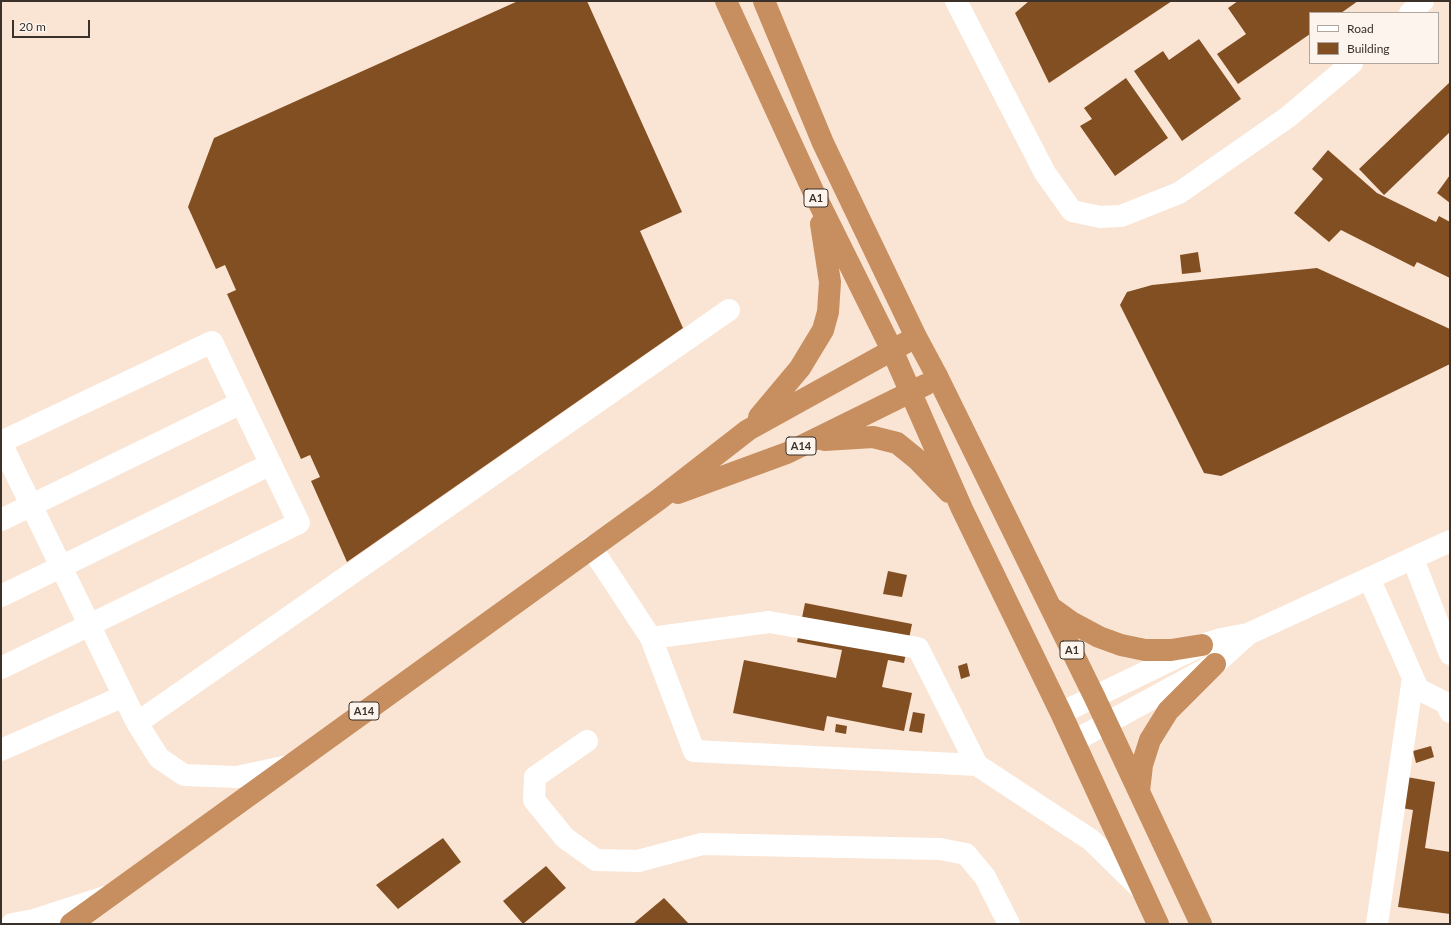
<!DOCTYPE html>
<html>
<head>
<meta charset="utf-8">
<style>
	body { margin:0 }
	#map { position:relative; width:1451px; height:925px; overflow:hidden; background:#fae4d3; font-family:Lato,sans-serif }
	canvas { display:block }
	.frame { position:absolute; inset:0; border:2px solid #39312a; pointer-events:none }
	.legend { position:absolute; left:1309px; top:12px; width:130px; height:52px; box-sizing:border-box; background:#fdf4ed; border:1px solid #afa69f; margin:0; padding:5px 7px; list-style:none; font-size:12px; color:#39312a }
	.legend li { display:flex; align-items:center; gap:8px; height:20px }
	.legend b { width:20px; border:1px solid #afa69f }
	.scale { position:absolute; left:12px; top:20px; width:78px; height:18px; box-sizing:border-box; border:2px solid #39312a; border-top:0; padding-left:5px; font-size:12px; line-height:14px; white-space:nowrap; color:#39312a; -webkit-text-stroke:3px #fdf4ed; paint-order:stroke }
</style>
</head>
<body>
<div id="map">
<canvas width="1451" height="925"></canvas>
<div class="frame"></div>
<ul class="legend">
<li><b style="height:5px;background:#fff"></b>Road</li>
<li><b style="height:11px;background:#824f23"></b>Building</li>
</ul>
<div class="scale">20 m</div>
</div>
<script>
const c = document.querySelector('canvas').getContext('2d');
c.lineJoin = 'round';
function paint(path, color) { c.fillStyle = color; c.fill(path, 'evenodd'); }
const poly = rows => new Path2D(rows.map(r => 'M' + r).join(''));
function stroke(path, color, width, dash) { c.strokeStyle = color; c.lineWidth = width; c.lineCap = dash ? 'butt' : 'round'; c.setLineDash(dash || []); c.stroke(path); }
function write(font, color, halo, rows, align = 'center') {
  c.font = font + ' Lato,sans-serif'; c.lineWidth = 4; c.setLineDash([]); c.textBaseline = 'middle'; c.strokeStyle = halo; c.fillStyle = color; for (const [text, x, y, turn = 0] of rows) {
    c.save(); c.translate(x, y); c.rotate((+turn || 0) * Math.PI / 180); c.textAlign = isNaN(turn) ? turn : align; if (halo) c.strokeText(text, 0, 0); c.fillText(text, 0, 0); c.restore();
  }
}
paint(poly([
	[518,1,587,1,682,212,640,231,683,328,347,562,311,481,320,477,310,455,301,459,227,294,236,290,225,265,216,269,188,207,214,138],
	[1029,1,1172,1,1049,83,1015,13],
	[1238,1,1358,1,1341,13,1310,13,1310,34,1238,84,1217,54,1246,34,1228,8],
	[1199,39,1241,99,1182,141,1134,71,1163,51,1169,60],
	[1126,78,1168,138,1115,176,1080,126,1092,119,1084,108],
	[1450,82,1450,132,1384,195,1359,169],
	[1328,150,1377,193,1436,222,1439,216,1450,222,1450,278,1417,262,1414,267,1341,230,1329,242,1294,213,1323,179,1312,169],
	[1450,175,1450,203,1437,193],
	[1198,252,1201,272,1182,274,1180,255],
	[1317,268,1450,329,1450,364,1221,476,1204,473,1120,305,1127,292,1152,285],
	[888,571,907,575,902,597,883,594],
	[805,603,912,624,904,663,888,660,882,687,912,693,904,731,827,716,824,731,733,713,744,660,836,678,842,650,797,642],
	[967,663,970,676,961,679,958,666],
	[913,712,925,714,922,733,909,731],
	[836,724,847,726,846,734,835,732],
	[1431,746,1434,757,1416,763,1413,751],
	[1407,777,1435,782,1425,848,1450,852,1450,914,1398,907,1413,810,1402,808],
	[443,838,461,862,398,909,376,885],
	[546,866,566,888,523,924,503,901],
	[664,898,689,924,633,924]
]), '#824f23');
stroke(poly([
	[956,1,1045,173,1072,211,1100,217,1121,216,1179,193,1288,117,1352,63],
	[1410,13,1423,1],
	[1,442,212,342,299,523,1,668],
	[1,443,137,723,159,758,184,775,237,777,288,766],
	[1,520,241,403],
	[591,547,651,638,694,751,977,765,1091,840,1142,890],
	[1413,559,1450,654],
	[1369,578,1418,689,1446,703,1450,712],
	[1,596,271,464],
	[651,638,769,622,918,648,977,765],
	[1061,713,1202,645,1221,639,1248,634,1450,541],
	[137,723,729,310],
	[587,741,535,777,534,800,565,838,596,860,638,861,702,844,940,849,966,854,985,877,1009,924],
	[1074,741,1215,664,1248,634],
	[1,750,124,696],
	[12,924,34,920,105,897],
	[1377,924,1413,678]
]), '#fff', 22);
stroke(poly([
	[726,1,814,193,892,350,962,509,1061,713,1158,924],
	[764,1,823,143,916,337,938,378,1095,698,1201,924],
	[759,417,800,368,823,330,828,312,830,282,821,224],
	[824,440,873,437,897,443,918,460,949,492],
	[678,493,787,453,925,385],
	[1053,609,1071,622,1099,637,1121,645,1145,650,1171,650,1202,645],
	[1139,791,1142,765,1150,740,1168,711,1215,664],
	[71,924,658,500,748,430,916,337]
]), '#c78e60', 22);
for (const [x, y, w] of [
	[816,198,24],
	[801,446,30],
	[1072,650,24],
	[364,711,30]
]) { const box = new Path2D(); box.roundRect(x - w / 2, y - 9, w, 18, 3); c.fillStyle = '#fdf4ed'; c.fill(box); stroke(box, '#39312a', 1); }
write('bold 11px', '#39312a', null, [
	["A1",816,198],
	["A14",801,446],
	["A1",1072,650],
	["A14",364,711]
]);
</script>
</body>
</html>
